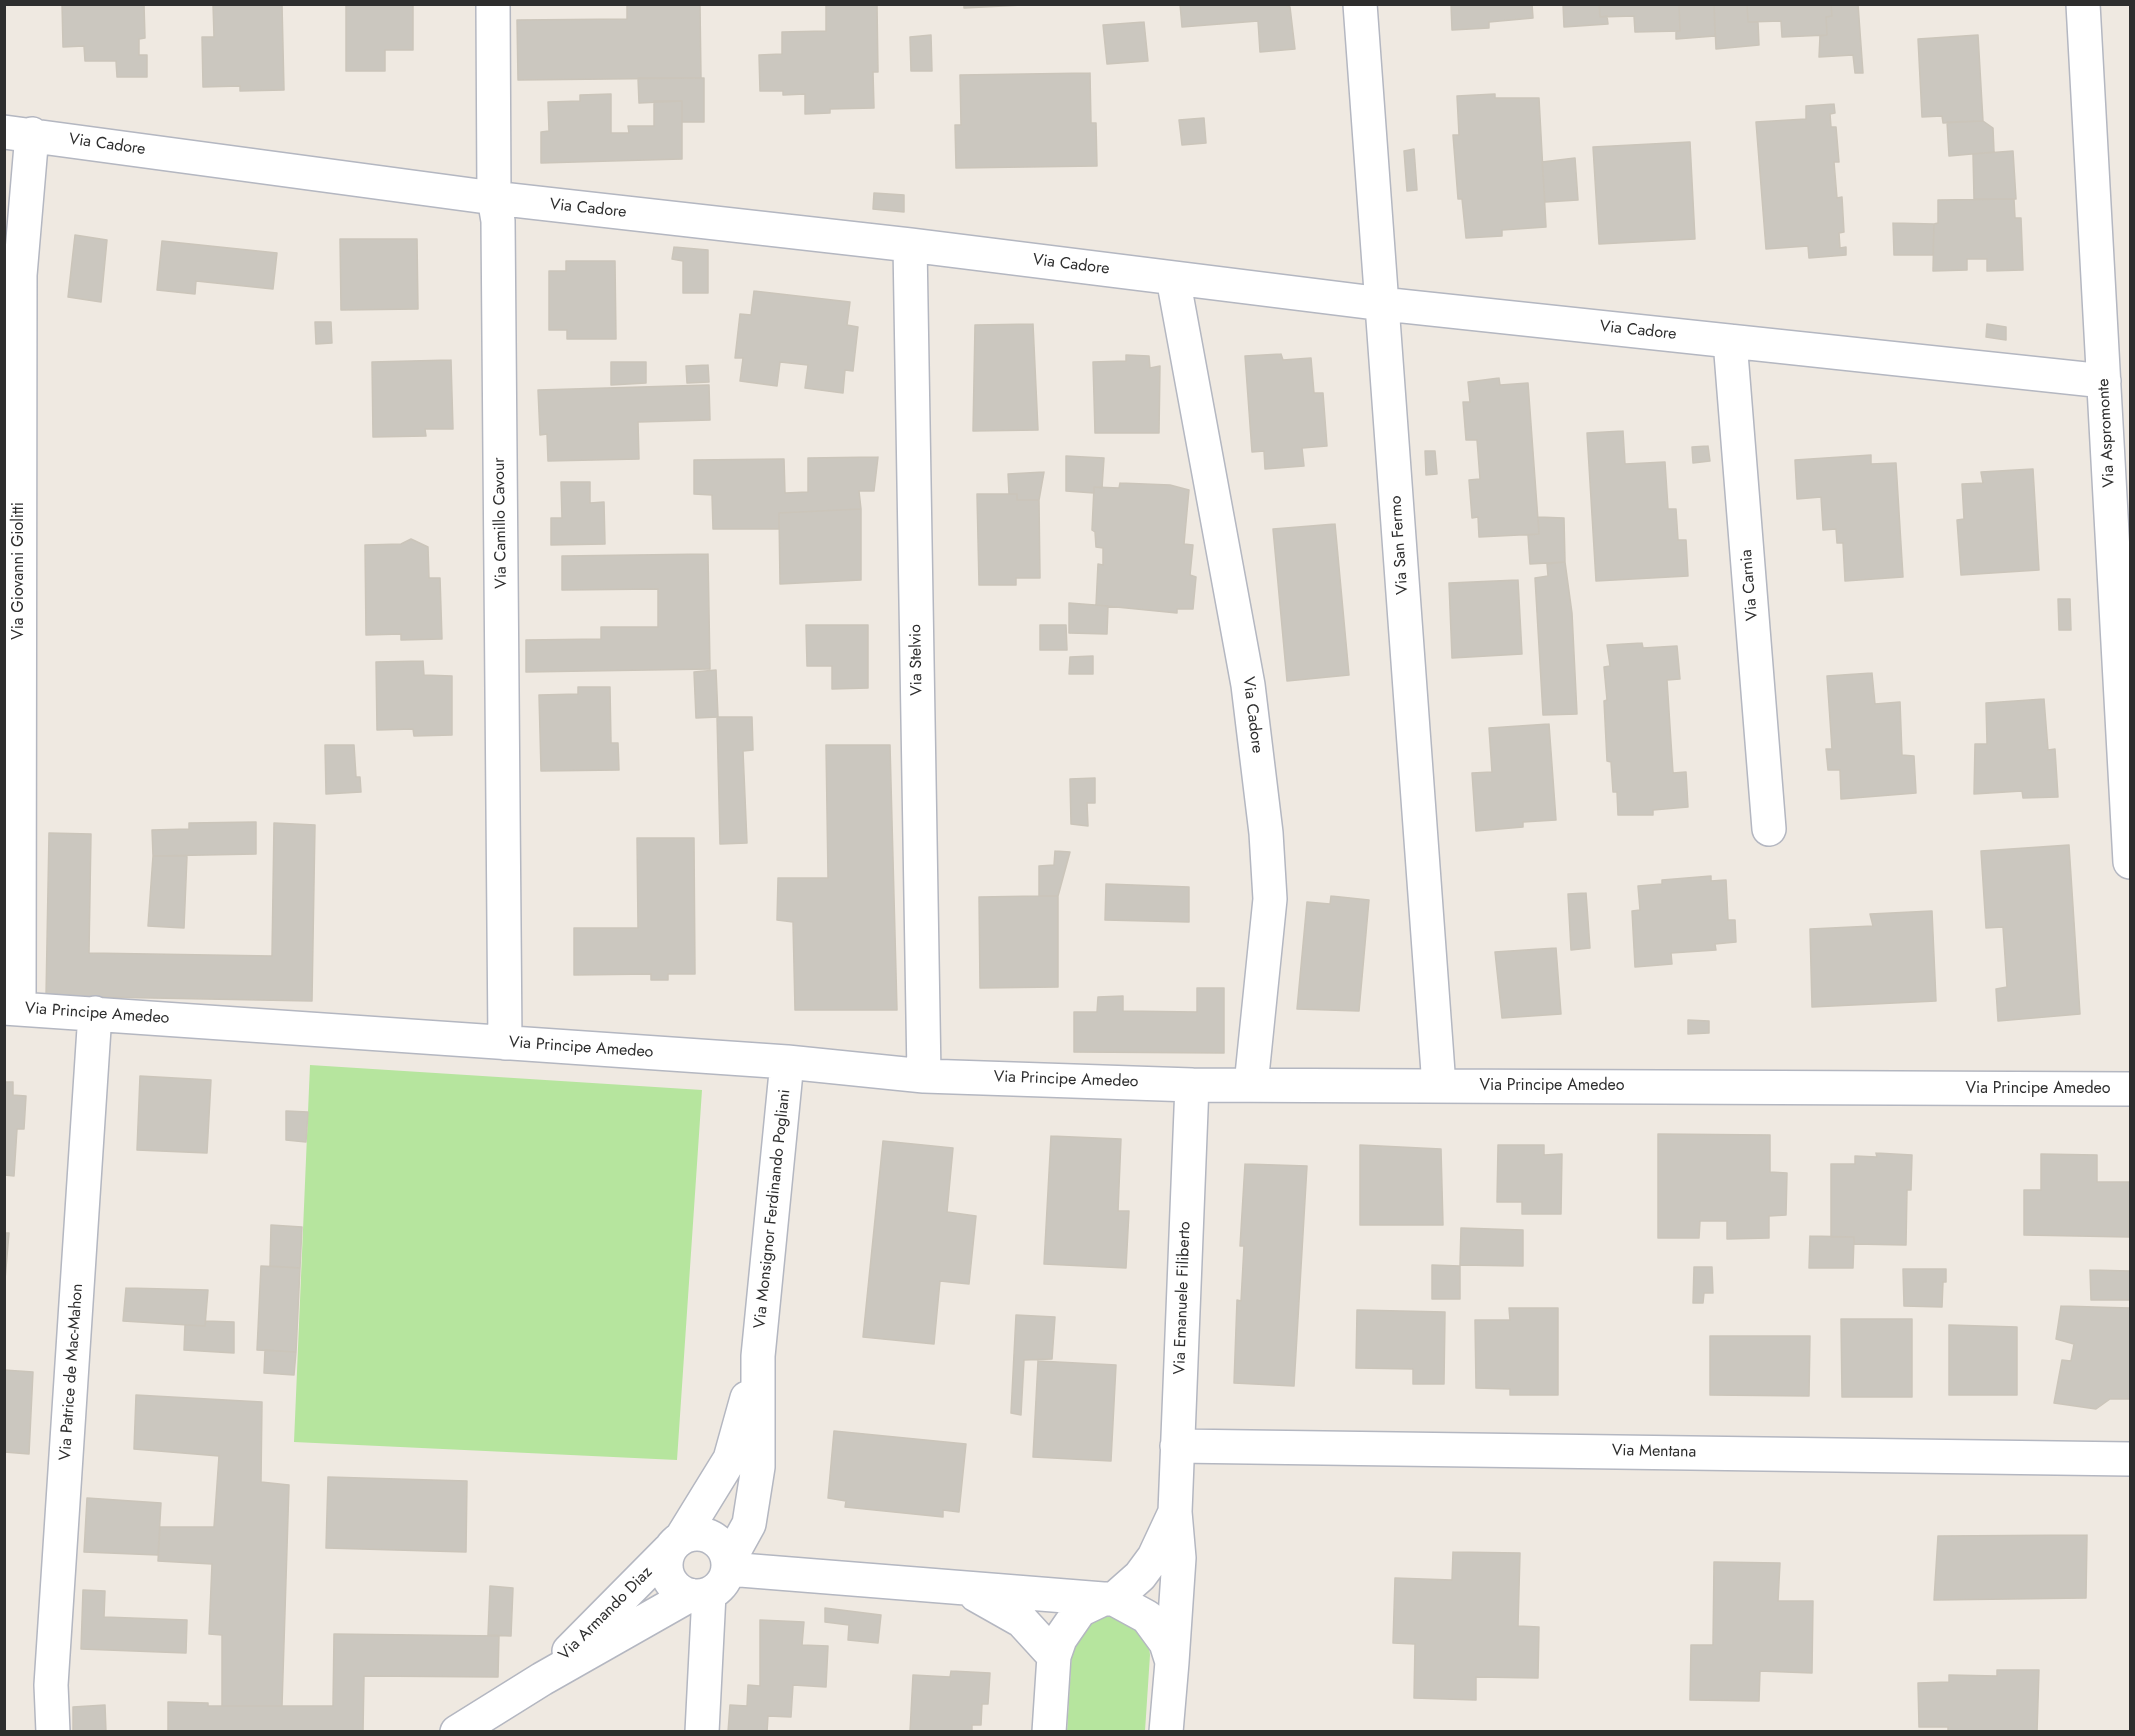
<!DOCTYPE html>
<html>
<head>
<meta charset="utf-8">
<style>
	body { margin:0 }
	#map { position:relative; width:2135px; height:1736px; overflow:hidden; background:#efe9e1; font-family:Jost,sans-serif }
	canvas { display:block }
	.frame { position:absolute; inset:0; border:6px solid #2e2e2e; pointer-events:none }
</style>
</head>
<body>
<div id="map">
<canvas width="2135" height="1736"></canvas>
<div class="frame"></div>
</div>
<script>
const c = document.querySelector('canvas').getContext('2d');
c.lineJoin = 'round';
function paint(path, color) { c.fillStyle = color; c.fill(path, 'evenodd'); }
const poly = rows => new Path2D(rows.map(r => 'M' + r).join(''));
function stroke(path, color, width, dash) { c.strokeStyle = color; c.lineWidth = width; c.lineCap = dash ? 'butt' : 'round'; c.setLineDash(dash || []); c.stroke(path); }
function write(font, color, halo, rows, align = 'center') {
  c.font = font + ' Jost,sans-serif'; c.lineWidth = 4.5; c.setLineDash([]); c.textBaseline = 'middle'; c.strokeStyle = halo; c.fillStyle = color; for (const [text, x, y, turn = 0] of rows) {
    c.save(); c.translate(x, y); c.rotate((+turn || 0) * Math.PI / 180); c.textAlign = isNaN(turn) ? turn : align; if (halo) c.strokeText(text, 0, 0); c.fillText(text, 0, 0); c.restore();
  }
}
paint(poly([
	[310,1065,702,1090,677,1460,294,1442],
	[1111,1614,1125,1617,1148,1639,1150,1655,1145,1731,1067,1732,1072,1650,1085,1623]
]), '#b6e59e');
const building = poly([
	[62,4,144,4,145,38,139,39,139,55,147,55,147,77,117,77,116,61,85,61,84,46,63,47,62,4],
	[213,4,282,4,284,90,240,91,240,86,203,87,202,37,214,37,213,4],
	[346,4,413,4,413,50,385,50,385,71,346,71,346,4],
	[627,4,700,4,701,78,518,80,517,20,627,19,627,4],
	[826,4,877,4,878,72,873,72,874,108,830,109,830,113,805,114,805,94,783,95,783,91,760,91,759,55,782,54,782,32,826,31,826,4],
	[964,4,1042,4,964,8,964,4],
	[1180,4,1283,4,1290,7,1295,49,1260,52,1258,21,1182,27,1180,4],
	[1451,4,1532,4,1533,18,1489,22,1489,28,1452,30,1451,4],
	[1563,4,1599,4,1600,17,1607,16,1608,24,1564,27,1563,4],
	[1599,4,1679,4,1680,31,1635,32,1634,16,1600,17,1599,4],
	[1679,4,1714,4,1715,36,1676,39,1676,31,1680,31,1679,4],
	[1714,4,1747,4,1748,22,1758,22,1759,45,1716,49,1714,4],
	[1747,4,1831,4,1832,16,1826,17,1827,35,1782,37,1781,21,1748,22,1747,4],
	[1831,4,1858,4,1863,73,1855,73,1853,55,1819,57,1820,36,1827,35,1826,17,1832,16,1831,4],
	[1144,22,1148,61,1107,64,1103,25,1144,22],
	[931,35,932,71,911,71,910,37,931,35],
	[1978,35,1983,121,1943,123,1942,116,1922,117,1918,39,1978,35],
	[1090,73,1091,123,1096,123,1097,166,956,168,955,125,961,125,960,75,1090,73],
	[638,78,704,78,704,122,682,122,682,101,639,103,638,78],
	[611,94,611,133,629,133,628,126,654,126,654,101,682,101,682,159,541,163,541,132,549,131,548,102,580,101,580,95,611,94],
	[1495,94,1495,98,1539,98,1546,227,1502,230,1502,236,1466,238,1462,199,1458,199,1453,135,1459,135,1457,96,1495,94],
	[1834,104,1835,113,1830,114,1831,127,1836,127,1839,162,1834,162,1837,198,1842,197,1844,232,1839,233,1840,248,1846,247,1846,255,1809,258,1808,246,1766,249,1756,122,1806,119,1806,106,1834,104],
	[1204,118,1206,143,1182,145,1179,120,1204,118],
	[1983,121,1993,128,1994,152,1949,156,1947,122,1983,121],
	[1690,142,1695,239,1599,244,1593,147,1690,142],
	[1414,149,1417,190,1407,191,1404,151,1414,149],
	[2013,151,2016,199,1974,199,1973,154,2013,151],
	[1575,158,1578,200,1545,202,1542,162,1575,158],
	[874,193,904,195,904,212,873,209,874,193],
	[2014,199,2015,218,2021,218,2023,270,1987,271,1987,259,1967,259,1967,270,1933,271,1934,224,1938,223,1938,200,2014,199],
	[1893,223,1934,224,1933,255,1894,255,1893,223],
	[75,235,107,240,101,302,68,297,75,235],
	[340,239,417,239,418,309,341,310,340,239],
	[162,241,277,253,273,289,196,281,195,294,157,290,162,241],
	[674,247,708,250,708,293,683,293,683,261,672,259,674,247],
	[566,261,615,261,616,339,567,339,567,330,549,330,549,271,566,271,566,261],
	[754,291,850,302,847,325,858,327,853,371,845,370,843,393,805,388,808,365,780,362,777,386,740,381,743,358,735,358,740,314,751,315,754,291],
	[315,322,331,322,332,343,316,344,315,322],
	[1033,324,1038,430,973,431,975,325,1033,324],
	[1987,324,2006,327,2006,340,1986,337,1987,324],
	[1281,354,1283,360,1311,358,1314,393,1323,393,1327,446,1302,448,1304,466,1265,469,1264,451,1252,452,1245,356,1281,354],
	[1126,355,1149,356,1150,368,1160,366,1159,433,1095,433,1093,362,1126,361,1126,355],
	[451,360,453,429,425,429,426,436,373,437,372,362,451,360],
	[611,362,646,362,646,383,611,385,611,362],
	[708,365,709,382,687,383,686,366,708,365],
	[1499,378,1500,385,1528,383,1539,534,1479,537,1478,517,1472,518,1469,480,1480,479,1477,440,1466,440,1463,402,1470,402,1468,382,1499,378],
	[709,385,710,420,638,422,639,459,548,461,547,434,540,435,538,390,709,385],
	[1623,431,1625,464,1665,462,1668,509,1676,509,1678,540,1686,540,1688,576,1596,581,1587,433,1623,431],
	[1708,446,1710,461,1693,463,1692,447,1708,446],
	[1425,451,1435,451,1437,474,1426,475,1425,451],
	[1871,455,1871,464,1896,463,1903,577,1845,581,1843,543,1837,543,1836,529,1823,530,1821,497,1797,499,1795,460,1871,455],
	[1066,456,1104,458,1102,488,1094,487,1094,493,1066,491,1066,456],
	[878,457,874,491,859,491,861,509,779,513,779,529,713,529,712,495,694,494,694,460,784,459,785,493,808,492,808,458,878,457],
	[2033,469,2039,570,1961,575,1957,520,1964,519,1962,484,1983,483,1981,472,2033,469],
	[1044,472,1039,500,1017,500,1017,494,1009,494,1008,474,1044,472],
	[561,482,590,482,590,503,604,502,605,544,551,545,551,518,562,518,561,482],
	[1120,483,1170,485,1189,490,1184,544,1193,545,1190,575,1196,577,1193,609,1177,609,1177,613,1096,605,1098,564,1103,565,1103,548,1096,547,1095,532,1092,530,1094,487,1119,488,1120,483],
	[977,494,1017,494,1017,500,1039,500,1040,578,1016,578,1016,585,979,585,977,494],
	[861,509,861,580,780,584,779,513,861,509],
	[1538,517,1564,518,1565,562,1530,564,1528,535,1539,534,1538,517],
	[1335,524,1349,675,1287,681,1273,529,1335,524],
	[411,539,428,547,429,578,440,578,442,639,401,640,401,634,366,635,365,545,401,544,411,539],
	[708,554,710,669,526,672,526,640,601,639,601,627,658,627,658,589,562,590,562,556,708,554],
	[1565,562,1572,613,1577,714,1543,715,1535,578,1548,576,1547,564,1565,562],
	[1518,580,1522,654,1452,658,1449,583,1518,580],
	[2058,599,2070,599,2071,630,2059,630,2058,599],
	[1069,603,1108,606,1107,634,1069,633,1069,603],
	[806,625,868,625,868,688,832,689,832,666,807,666,806,625],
	[1040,625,1066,625,1067,650,1040,650,1040,625],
	[1642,643,1643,648,1677,646,1680,679,1667,680,1673,773,1686,772,1688,807,1653,810,1653,815,1618,815,1617,792,1613,792,1611,762,1607,761,1604,701,1607,700,1604,667,1610,666,1607,645,1642,643],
	[1093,656,1093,674,1069,674,1070,657,1093,656],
	[423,661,424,675,452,676,452,735,414,736,413,729,377,730,376,662,423,661],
	[716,670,718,717,696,718,694,672,716,670],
	[1872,673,1875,704,1900,702,1902,755,1914,756,1916,793,1841,799,1840,770,1828,770,1826,749,1832,749,1827,676,1872,673],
	[578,687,610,687,611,743,618,743,619,770,541,771,539,695,578,694,578,687],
	[2044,699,2048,750,2055,749,2058,797,2023,798,2022,791,1974,794,1975,744,1987,744,1986,703,2044,699],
	[717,717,752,717,753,750,743,751,747,843,720,844,717,717],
	[1549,724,1556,820,1523,822,1523,827,1476,831,1472,773,1492,772,1489,728,1549,724],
	[325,745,354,745,356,777,360,777,361,792,326,794,325,745],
	[826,745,890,745,897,1010,795,1010,793,922,777,920,778,878,828,878,826,745],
	[1095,778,1095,803,1087,803,1088,826,1071,824,1070,779,1095,778],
	[256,822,256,854,153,856,152,830,189,829,189,823,256,822],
	[274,823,315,825,312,1001,46,996,49,833,91,834,89,953,272,956,274,823],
	[637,838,694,838,695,974,668,974,668,980,651,980,651,974,574,975,574,928,638,928,637,838],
	[2069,845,2080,1014,1998,1021,1996,989,2007,987,2003,927,1986,928,1981,851,2069,845],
	[1055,851,1070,852,1058,896,1039,896,1039,866,1054,865,1055,851],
	[153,856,187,856,184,928,148,926,153,856],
	[1711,876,1711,881,1726,880,1728,920,1735,920,1736,942,1715,944,1716,950,1671,953,1672,964,1635,967,1632,911,1640,910,1638,886,1662,884,1662,880,1711,876],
	[1106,884,1189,887,1189,922,1105,920,1106,884],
	[1586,893,1590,948,1571,950,1568,894,1586,893],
	[1039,896,1058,896,1058,987,980,988,979,897,1039,896],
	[1331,896,1369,900,1359,1011,1297,1009,1307,902,1330,904,1331,896],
	[1932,911,1936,1001,1812,1007,1810,929,1873,926,1870,914,1932,911],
	[1556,948,1561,1014,1502,1018,1495,952,1556,948],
	[1197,988,1224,988,1224,1053,1074,1052,1074,1012,1097,1012,1098,997,1123,996,1123,1011,1197,1012,1197,988],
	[1688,1020,1709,1021,1709,1033,1688,1034,1688,1020],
	[140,1076,211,1080,207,1153,137,1150,140,1076],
	[4,1082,13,1082,13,1095,26,1096,24,1129,17,1129,14,1176,4,1175,4,1082],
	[286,1111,308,1112,306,1142,286,1140,286,1111],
	[1658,1134,1770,1135,1770,1172,1787,1173,1786,1215,1769,1216,1769,1238,1727,1239,1727,1221,1700,1221,1699,1238,1658,1238,1658,1134],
	[1051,1136,1121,1139,1118,1211,1129,1211,1126,1268,1044,1264,1051,1136],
	[883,1141,953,1148,947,1212,976,1216,969,1284,940,1281,934,1344,863,1337,883,1141],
	[1360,1145,1441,1149,1443,1225,1360,1225,1360,1145],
	[1498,1145,1544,1145,1544,1155,1562,1154,1561,1214,1522,1214,1522,1202,1497,1202,1498,1145],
	[1876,1153,1912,1155,1911,1190,1907,1190,1906,1245,1854,1244,1854,1237,1831,1237,1831,1164,1855,1164,1855,1156,1877,1157,1876,1153],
	[2041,1154,2097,1155,2097,1182,2130,1182,2129,1237,2024,1235,2024,1190,2041,1190,2041,1154],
	[1245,1164,1307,1166,1294,1386,1234,1383,1237,1300,1241,1301,1244,1246,1240,1246,1245,1164],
	[271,1225,302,1227,300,1268,270,1266,271,1225],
	[1461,1228,1523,1230,1523,1266,1460,1265,1461,1228],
	[4,1233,9,1233,4,1291,4,1233],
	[1810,1236,1854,1237,1853,1268,1809,1268,1810,1236],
	[1432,1265,1460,1266,1460,1299,1432,1299,1432,1265],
	[261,1266,300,1268,296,1352,257,1350,261,1266],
	[1694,1267,1712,1267,1713,1293,1704,1293,1703,1303,1693,1303,1694,1267],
	[1903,1269,1946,1269,1946,1282,1943,1282,1942,1307,1904,1306,1903,1269],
	[2090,1270,2130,1271,2130,1300,2091,1300,2090,1270],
	[126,1288,208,1290,205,1326,123,1321,126,1288],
	[2061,1306,2130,1308,2130,1399,2110,1399,2096,1409,2054,1403,2062,1360,2071,1361,2074,1344,2056,1339,2061,1306],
	[1509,1308,1558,1308,1558,1395,1510,1395,1510,1389,1476,1388,1475,1320,1510,1320,1509,1308],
	[1357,1310,1445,1312,1444,1384,1413,1384,1413,1369,1356,1368,1357,1310],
	[1016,1315,1055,1317,1052,1359,1024,1360,1021,1415,1011,1413,1016,1315],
	[1841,1319,1912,1319,1912,1397,1842,1397,1841,1319],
	[206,1321,234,1322,234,1353,184,1350,185,1325,205,1326,206,1321],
	[1949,1325,2017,1327,2017,1395,1949,1395,1949,1325],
	[1710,1336,1810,1336,1809,1396,1710,1395,1710,1336],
	[265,1350,296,1352,294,1375,264,1373,265,1350],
	[1038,1361,1116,1365,1111,1461,1033,1457,1038,1361],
	[4,1370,33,1372,29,1454,4,1452,4,1370],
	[136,1395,262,1402,261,1482,289,1485,282,1706,222,1706,222,1635,209,1634,212,1564,158,1561,160,1527,214,1527,219,1456,134,1449,136,1395],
	[834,1431,966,1444,959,1512,943,1510,943,1517,845,1507,846,1501,828,1498,834,1431],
	[328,1477,467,1481,466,1552,326,1548,328,1477],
	[87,1498,161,1503,158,1555,84,1552,87,1498],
	[2087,1535,2086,1598,1934,1600,1938,1536,2087,1535],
	[1453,1552,1520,1553,1518,1626,1539,1627,1538,1678,1476,1677,1476,1700,1414,1698,1415,1644,1393,1643,1395,1578,1452,1580,1453,1552],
	[1714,1562,1780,1563,1778,1601,1813,1601,1812,1673,1760,1671,1759,1701,1690,1700,1691,1645,1713,1645,1714,1562],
	[490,1586,513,1588,511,1636,488,1635,490,1586],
	[83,1590,105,1591,104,1617,187,1620,186,1653,81,1649,83,1590],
	[825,1608,881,1615,878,1643,848,1640,849,1625,825,1622,825,1608],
	[760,1620,804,1622,802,1645,828,1646,826,1687,793,1685,791,1717,768,1716,767,1732,728,1732,730,1705,747,1706,748,1685,760,1686,760,1620],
	[334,1634,499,1636,498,1677,364,1676,363,1732,168,1732,168,1702,208,1703,208,1706,333,1706,334,1634],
	[1997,1670,2039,1670,2037,1732,1948,1732,1948,1727,1919,1727,1918,1683,1949,1682,1949,1675,1997,1676,1997,1670],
	[951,1671,990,1673,988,1704,982,1704,981,1725,972,1725,972,1732,910,1732,913,1675,950,1677,951,1671],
	[105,1705,106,1732,73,1732,73,1707,105,1705]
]);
paint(building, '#cbc7bf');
stroke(building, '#cbc5ba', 1.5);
const minor = poly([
	[493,4,494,198,498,221,505,1043],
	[1360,4,1439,1086],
	[2083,4,2130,862],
	[4,132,494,198,910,245,1383,304,2104,381],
	[910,245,924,1076],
	[1173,278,1248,685,1266,833,1270,899,1251,1085],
	[1730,341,1769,829],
	[4,1008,787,1062,924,1076,1192,1085,2130,1089],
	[19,1009,20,275,32,134],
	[1177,1446,2130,1459],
	'666 1565a31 31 0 1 1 62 0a31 31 0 1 1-62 0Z',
	[682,1537,730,1459,747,1398],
	[728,1562,749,1524,758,1467,758,1356,787,1062],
	[728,1569,1103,1599],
	[976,1595,1022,1621,1054,1656],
	[1114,1599,1140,1576,1154,1557,1175,1512],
	[569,1651,669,1550],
	[1172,1662,1179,1558,1175,1512,1192,1085],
	[53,1732,51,1685,95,1013],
	[457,1732,542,1679,690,1595],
	[702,1732,709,1594],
	[1049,1732,1054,1656,1060,1639,1080,1610,1103,1599,1114,1599,1147,1617,1166,1643,1172,1662,1166,1732]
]);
stroke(minor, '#b4b7c1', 36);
stroke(minor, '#fff', 33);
write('16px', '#2e2e2e', '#fff', [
	["Via Cadore",107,145,8],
	["Via Cadore",588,209,6],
	["Via Cadore",1071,265,7],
	["Via Cadore",1638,331,6],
	["Via Aspromonte",2107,433,-93],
	["Via Camillo Cavour",501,523,-91],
	["Via San Fermo",1400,545,-94],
	["Via Giovanni Giolitti",19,571,-90],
	["Via Carnia",1750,585,-95],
	["Via Stelvio",917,660,-91],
	["Via Cadore",1252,715,83],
	["Via Principe Amedeo",97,1014,4],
	["Via Principe Amedeo",581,1048,4],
	["Via Principe Amedeo",1066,1080,2],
	["Via Principe Amedeo",1552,1086],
	["Via Principe Amedeo",2038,1089],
	["Via Monsignor Ferdinando Pogliani",773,1209,-84],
	["Via Emanuele Filiberto",1183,1298,-88],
	["Via Patrice de Mac-Mahon",72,1372,-86],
	["Via Mentana",1654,1452,1],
	["Via Armando Diaz",606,1614,-45]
]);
</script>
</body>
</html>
